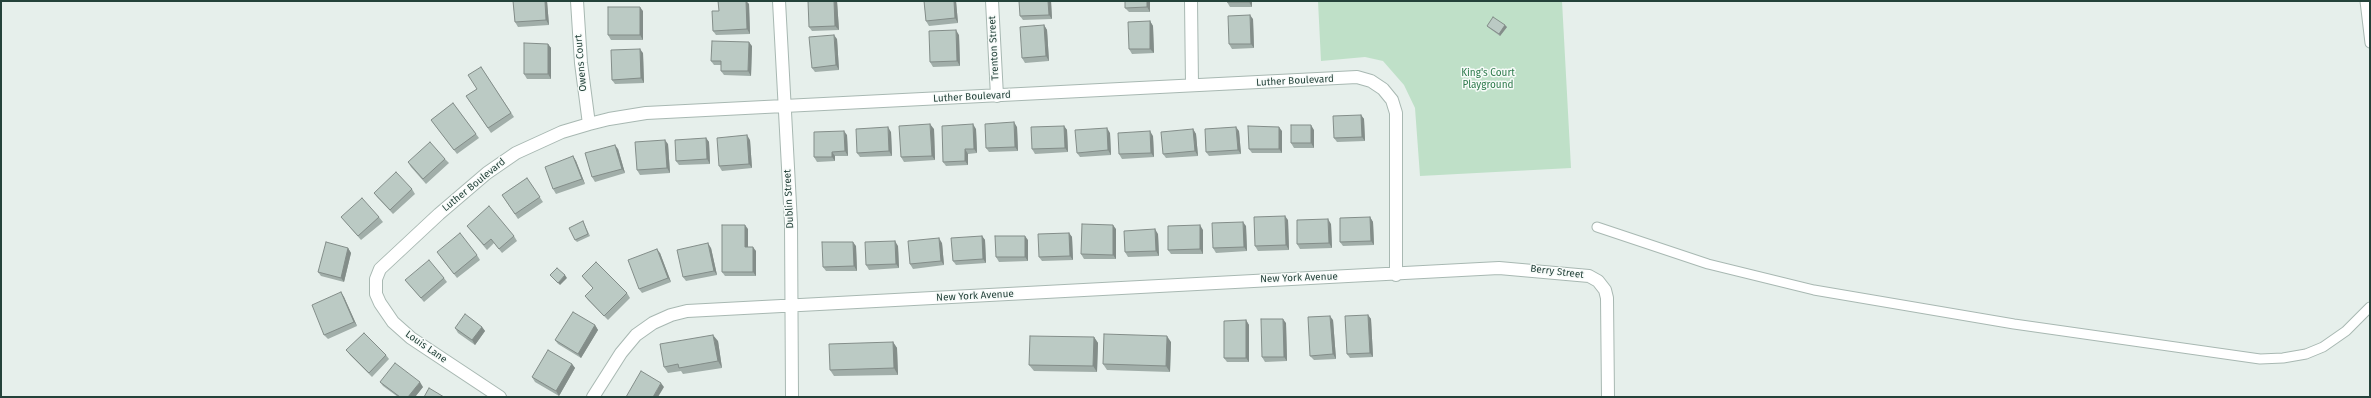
<!DOCTYPE html>
<html>
<head>
<meta charset="utf-8">
<style>
	body { margin:0 }
	#map { position:relative; width:2371px; height:398px; overflow:hidden; background:#e6efeb; font-family:"Fira Sans",sans-serif }
	canvas { display:block }
	.frame { position:absolute; inset:0; border:2px solid #24423a; pointer-events:none }
</style>
</head>
<body>
<div id="map">
<canvas width="2371" height="398"></canvas>
<div class="frame"></div>
</div>
<script>
const c = document.querySelector('canvas').getContext('2d');
c.lineJoin = 'round';
function paint(path, color) { c.fillStyle = color; c.fill(path, 'evenodd'); }
const poly = rows => new Path2D(rows.map(r => 'M' + r).join(''));
function stroke(path, color, width, dash) { c.strokeStyle = color; c.lineWidth = width; c.lineCap = dash ? 'butt' : 'round'; c.setLineDash(dash || []); c.stroke(path); }
function write(font, color, halo, rows, align = 'center') {
  c.font = font + ' "Fira Sans",sans-serif'; c.lineWidth = 3; c.setLineDash([]); c.textBaseline = 'middle'; c.strokeStyle = halo; c.fillStyle = color; for (const [text, x, y, turn = 0] of rows) {
    c.save(); c.translate(x, y); c.rotate((+turn || 0) * Math.PI / 180); c.textAlign = isNaN(turn) ? turn : align; if (halo) c.strokeText(text, 0, 0); c.fillText(text, 0, 0); c.restore();
  }
}
paint(poly([
	[1318,1,1562,1,1571,168,1420,176,1415,108,1404,85,1383,61,1365,57,1321,61]
]), '#bfe0c8');
const lane = poly([
	[2365,1,2370,43],
	[1597,227,1708,264,1814,290,2014,324,2260,359,2283,358,2306,354,2323,347,2346,331,2370,307]
]);
const street = poly([
	[577,1,581,63,589,124],
	[779,1,791,223,792,397],
	[992,1,997,96],
	[1191,1,1192,85],
	[500,397,411,338,393,322,380,303,376,294,376,279,380,269,439,214,487,173,516,153,562,132,589,124,609,119,646,113,1357,77,1371,81,1383,89,1392,100,1396,113,1396,275],
	[593,397,621,353,636,335,653,323,671,315,687,311,1499,268,1589,276,1598,281,1605,290,1607,298,1608,397]
]);
stroke(lane, '#a8b8b2', 11);
stroke(street, '#a8b8b2', 14);
stroke(lane, '#fff', 9);
stroke(street, '#fff', 12);
paint(poly([
	[513,1,547,1,549,25,518,27,515,22],
	[718,1,746,1,749,4,750,34,716,35,713,31,719,11],
	[837,1,839,30,812,31,809,27],
	[924,1,956,1,958,23,929,26,926,21],
	[1051,1,1052,19,1023,20,1020,16],
	[1150,1,1150,12,1129,12,1125,8],
	[1252,1,1252,7,1230,7,1227,2],
	[643,11,643,40,611,40,608,35],
	[1253,19,1254,48,1232,49,1229,44],
	[1150,21,1153,26,1154,53,1132,54,1129,49],
	[1044,25,1047,30,1049,61,1025,63,1022,58],
	[1487,26,1507,27,1500,36,1489,28],
	[959,35,960,66,933,67,930,62],
	[837,39,839,70,815,72,812,68],
	[548,44,551,48,551,79,527,79,524,74],
	[752,46,751,76,724,75,721,71,721,65,714,65,711,61],
	[643,53,644,83,615,84,612,80],
	[481,67,514,117,491,133,466,96,477,89],
	[453,103,479,138,457,154,431,120],
	[1361,115,1364,119,1365,141,1337,142,1334,138],
	[1064,126,1067,130,1068,152,1035,154,1032,149],
	[1017,127,1018,151,989,152,986,148],
	[934,129,935,160,904,162,901,157],
	[976,129,977,153,968,154,968,165,946,166,943,162],
	[1193,129,1196,134,1198,156,1166,158,1163,154],
	[1314,130,1314,148,1294,148,1291,143],
	[1239,131,1241,154,1209,156,1206,152],
	[1282,131,1282,153,1252,153,1249,149],
	[891,132,892,156,860,157,857,153],
	[1110,133,1111,155,1080,157,1077,153],
	[847,135,848,156,835,156,835,161,817,162,814,157],
	[1153,136,1154,157,1122,159,1119,154],
	[706,138,709,142,710,164,679,165,676,161],
	[750,140,752,168,722,171,719,166],
	[668,144,670,173,640,175,637,170],
	[618,149,625,173,595,182,592,177],
	[573,156,576,161,585,184,556,194,553,189],
	[445,159,449,163,426,184,411,167,408,162],
	[527,178,543,202,518,219,502,195],
	[412,189,415,194,393,214,377,197,374,193],
	[341,217,379,217,383,222,361,240],
	[1370,217,1373,222,1374,245,1343,246,1340,242],
	[1288,220,1289,250,1258,251,1255,246],
	[583,221,590,236,577,242,575,240],
	[1331,224,1332,248,1300,249,1297,244],
	[467,226,514,236,517,241,502,253,494,243,487,250],
	[1246,226,1247,251,1216,253,1213,248],
	[748,229,748,247,756,251,756,276,725,276,722,272],
	[1116,229,1116,259,1084,259,1081,254],
	[1203,230,1203,254,1171,254,1168,250],
	[1069,233,1072,237,1073,260,1042,261,1039,257],
	[1158,234,1159,256,1128,257,1125,252],
	[982,236,985,240,986,263,956,265,953,261],
	[1028,240,1028,261,999,262,996,257],
	[942,243,944,265,913,269,910,264],
	[856,246,857,271,826,271,823,267],
	[898,246,899,268,869,270,866,265],
	[348,248,351,253,344,282,321,276,318,272],
	[711,248,717,275,686,281,683,277],
	[660,253,671,282,642,293,639,289],
	[477,255,480,260,457,278,440,256],
	[582,276,627,293,630,298,608,320,588,300,585,296,593,288,585,280],
	[444,278,447,282,424,302,405,280],
	[341,292,344,297,357,326,328,339,324,335],
	[1368,315,1371,319,1373,357,1350,358,1347,354],
	[1246,320,1249,325,1249,362,1227,362,1224,358],
	[1333,320,1336,359,1314,360,1310,356],
	[1286,323,1287,361,1265,362,1262,357],
	[595,325,598,330,581,358,558,344,555,340],
	[482,327,485,331,475,345,458,333,455,328],
	[1094,337,1098,343,1097,372,1034,371,1029,365],
	[718,341,722,368,683,374,681,371,668,373,664,367],
	[893,342,897,348,898,375,834,376,830,370],
	[1171,342,1170,372,1107,370,1103,364],
	[346,350,386,355,389,359,372,377,350,355],
	[572,364,575,368,559,396,535,382,532,377],
	[380,382,423,387,415,397,398,397,383,386]
]), '#a1aea9');
paint(poly([
	[545,1,547,1,549,25,546,20],
	[746,1,749,4,750,34,747,29],
	[834,1,837,1,839,30,835,26],
	[954,1,956,1,958,23,955,18],
	[1048,1,1051,1,1052,19,1049,15],
	[1147,1,1150,1,1150,12,1147,7],
	[1249,1,1252,1,1252,7,1249,2],
	[640,7,643,11,643,40,640,35],
	[1250,15,1253,19,1254,48,1251,44],
	[1150,21,1153,26,1154,53,1150,49],
	[1044,25,1047,30,1049,61,1046,56],
	[1505,25,1507,27,1500,36,1499,34],
	[956,30,959,35,960,66,957,61],
	[834,35,837,39,839,70,836,65],
	[749,42,752,46,751,76,748,71],
	[548,44,551,48,551,79,548,74],
	[640,49,643,53,644,83,641,78],
	[1361,115,1364,119,1365,141,1362,137],
	[1014,122,1017,127,1018,151,1015,147],
	[930,124,934,129,935,160,932,156],
	[973,124,976,129,977,153,974,149],
	[1311,125,1314,130,1314,148,1311,143],
	[1064,126,1067,130,1068,152,1065,148],
	[888,127,891,132,892,156,889,151],
	[1236,127,1239,131,1241,154,1238,150],
	[1279,127,1282,131,1282,153,1279,149],
	[1107,128,1110,133,1111,155,1108,150],
	[1193,129,1196,134,1198,156,1195,151],
	[844,131,847,135,848,156,845,151],
	[1150,131,1153,136,1154,157,1151,153],
	[747,135,750,140,752,168,749,164],
	[706,138,709,142,710,164,707,159],
	[665,140,668,144,670,173,667,168],
	[615,145,618,149,625,173,622,169],
	[965,149,968,154,968,165,965,161],
	[832,152,835,156,835,161,832,157],
	[573,156,576,161,585,184,582,179],
	[1285,216,1288,220,1289,250,1286,245],
	[1370,217,1373,222,1374,245,1371,241],
	[1328,219,1331,224,1332,248,1329,243],
	[1243,222,1246,226,1247,251,1244,247],
	[745,225,748,229,748,251,745,247],
	[1113,225,1116,229,1116,259,1113,255],
	[1200,225,1203,230,1203,254,1200,249],
	[1155,229,1158,234,1159,256,1156,251],
	[1069,233,1072,237,1073,260,1070,256],
	[982,236,985,240,986,263,983,259],
	[1025,236,1028,240,1028,261,1025,257],
	[939,238,942,243,944,265,941,261],
	[895,241,898,246,899,268,896,264],
	[853,242,856,246,857,271,854,266],
	[708,243,711,248,717,275,714,271],
	[753,247,756,251,756,276,753,272],
	[348,248,351,253,344,282,341,278],
	[657,249,660,253,671,282,668,278],
	[565,275,567,278,560,285,558,283],
	[341,292,344,297,357,326,354,322],
	[1368,315,1371,319,1373,357,1370,353],
	[1330,316,1333,320,1336,359,1333,354],
	[1283,319,1286,323,1287,361,1284,357],
	[1246,320,1249,325,1249,362,1246,358],
	[595,325,598,330,581,358,578,354],
	[482,327,485,331,475,345,472,340],
	[713,335,718,341,722,368,718,361],
	[1167,336,1171,342,1170,372,1166,366],
	[1094,337,1098,343,1097,372,1093,366],
	[893,342,897,348,898,375,894,368],
	[572,364,575,368,559,396,556,391],
	[420,382,423,387,415,397,408,397],
	[661,383,664,387,658,397,653,397]
]), '#838d89');
const building = poly([
	[513,1,545,1,546,20,515,22,513,1],
	[718,1,746,1,747,29,713,31,712,11,719,11,718,1],
	[808,1,834,1,835,26,809,27,808,1],
	[924,1,954,1,955,18,926,21,924,1],
	[1019,1,1048,1,1049,15,1020,16,1019,1],
	[1125,1,1147,1,1147,7,1125,8,1125,1],
	[1227,1,1249,1,1249,2,1227,2,1227,1],
	[608,7,640,7,640,35,608,35,608,7],
	[1250,15,1251,44,1229,44,1228,16,1250,15],
	[1493,17,1505,25,1499,34,1487,26,1493,17],
	[1150,21,1150,49,1129,49,1128,22,1150,21],
	[1044,25,1046,56,1022,58,1020,27,1044,25],
	[956,30,957,61,930,62,929,31,956,30],
	[834,35,836,65,812,68,809,37,834,35],
	[712,41,749,42,748,71,721,71,721,61,711,61,712,41],
	[524,43,548,44,548,74,524,74,524,43],
	[640,49,641,78,612,80,611,50,640,49],
	[481,67,511,113,488,128,466,96,477,89,468,75,481,67],
	[453,103,476,134,454,150,431,120,453,103],
	[1361,115,1362,137,1334,138,1333,116,1361,115],
	[1014,122,1015,147,986,148,985,124,1014,122],
	[930,124,932,156,901,157,899,126,930,124],
	[973,124,974,149,965,149,965,161,943,162,942,126,973,124],
	[1291,125,1311,125,1311,143,1291,143,1291,125],
	[1064,126,1065,148,1032,149,1031,127,1064,126],
	[1248,126,1279,127,1279,149,1249,149,1248,126],
	[888,127,889,151,857,153,856,129,888,127],
	[1236,127,1238,150,1206,152,1205,129,1236,127],
	[1107,128,1108,150,1077,153,1075,130,1107,128],
	[1193,129,1195,151,1163,154,1161,132,1193,129],
	[844,131,845,151,832,152,832,157,814,157,814,132,844,131],
	[1150,131,1151,153,1119,154,1118,133,1150,131],
	[747,135,749,164,719,166,717,138,747,135],
	[706,138,707,159,676,161,675,140,706,138],
	[665,140,667,168,637,170,635,142,665,140],
	[430,142,445,159,423,179,408,162,430,142],
	[615,145,622,169,592,177,585,153,615,145],
	[573,156,582,179,553,189,545,167,573,156],
	[396,172,412,189,390,210,374,193,396,172],
	[527,178,540,197,515,214,502,195,527,178],
	[362,198,379,217,358,236,341,217,362,198],
	[489,206,514,236,499,249,491,239,484,245,467,226,489,206],
	[1285,216,1286,245,1255,246,1254,217,1285,216],
	[1370,217,1371,241,1340,242,1340,218,1370,217],
	[1328,219,1329,243,1297,244,1297,220,1328,219],
	[583,221,588,234,575,240,569,228,583,221],
	[1243,222,1244,247,1213,248,1212,223,1243,222],
	[1082,224,1113,225,1113,255,1081,254,1082,224],
	[722,225,745,225,745,247,753,247,753,272,722,272,722,225],
	[1200,225,1200,249,1168,250,1168,226,1200,225],
	[1155,229,1156,251,1125,252,1124,231,1155,229],
	[460,233,477,255,454,274,437,252,460,233],
	[1069,233,1070,256,1039,257,1038,234,1069,233],
	[982,236,983,259,953,261,951,238,982,236],
	[995,236,1025,236,1025,257,996,257,995,236],
	[939,238,941,261,910,264,908,241,939,238],
	[895,241,896,264,866,265,865,242,895,241],
	[326,242,348,248,341,278,318,272,326,242],
	[822,242,853,242,854,266,823,267,822,242],
	[708,243,714,271,683,277,677,250,708,243],
	[657,249,668,278,639,289,628,260,657,249],
	[429,260,444,278,421,298,405,280,429,260],
	[596,262,627,293,604,316,585,296,593,288,582,276,596,262],
	[557,268,565,275,558,283,550,275,557,268],
	[341,292,354,322,324,335,312,305,341,292],
	[573,312,595,325,578,354,555,340,573,312],
	[465,314,482,327,472,340,455,328,465,314],
	[1368,315,1370,353,1347,354,1345,316,1368,315],
	[1330,316,1333,354,1310,356,1308,317,1330,316],
	[1261,319,1283,319,1284,357,1262,357,1261,319],
	[1246,320,1246,358,1224,358,1224,321,1246,320],
	[364,333,386,355,369,373,346,350,364,333],
	[1104,334,1167,336,1166,366,1103,364,1104,334],
	[713,335,718,361,679,368,678,364,664,367,660,344,713,335],
	[1030,336,1094,337,1093,366,1029,365,1030,336],
	[893,342,894,368,830,370,829,344,893,342],
	[548,350,572,364,556,391,532,377,548,350],
	[395,363,420,382,408,397,400,397,380,382,395,363],
	[641,371,661,383,653,397,626,397,641,371],
	[429,388,444,397,424,397,429,388]
]);
paint(building, '#bbcac4');
stroke(building, '#838d89', 1);
write('10px', '#24423a', '#f7fbf9', [
	["Trenton Street",994,48,-93],
	["Owens Court",581,63,-95],
	["Luther Boulevard",1295,81,-3],
	["Luther Boulevard",972,97,-3],
	["Luther Boulevard",474,185,-39],
	["Dublin Street",789,199,-93],
	["Berry Street",1557,272,7],
	["New York Avenue",1299,278,-2],
	["New York Avenue",975,296,-3],
	["Louis Lane",426,347,35]
]);
write('10px', '#2d7a4b', '#f7fbf9', [
	["King's Court",1488,73],
	["Playground",1488,85]
]);
</script>
</body>
</html>
